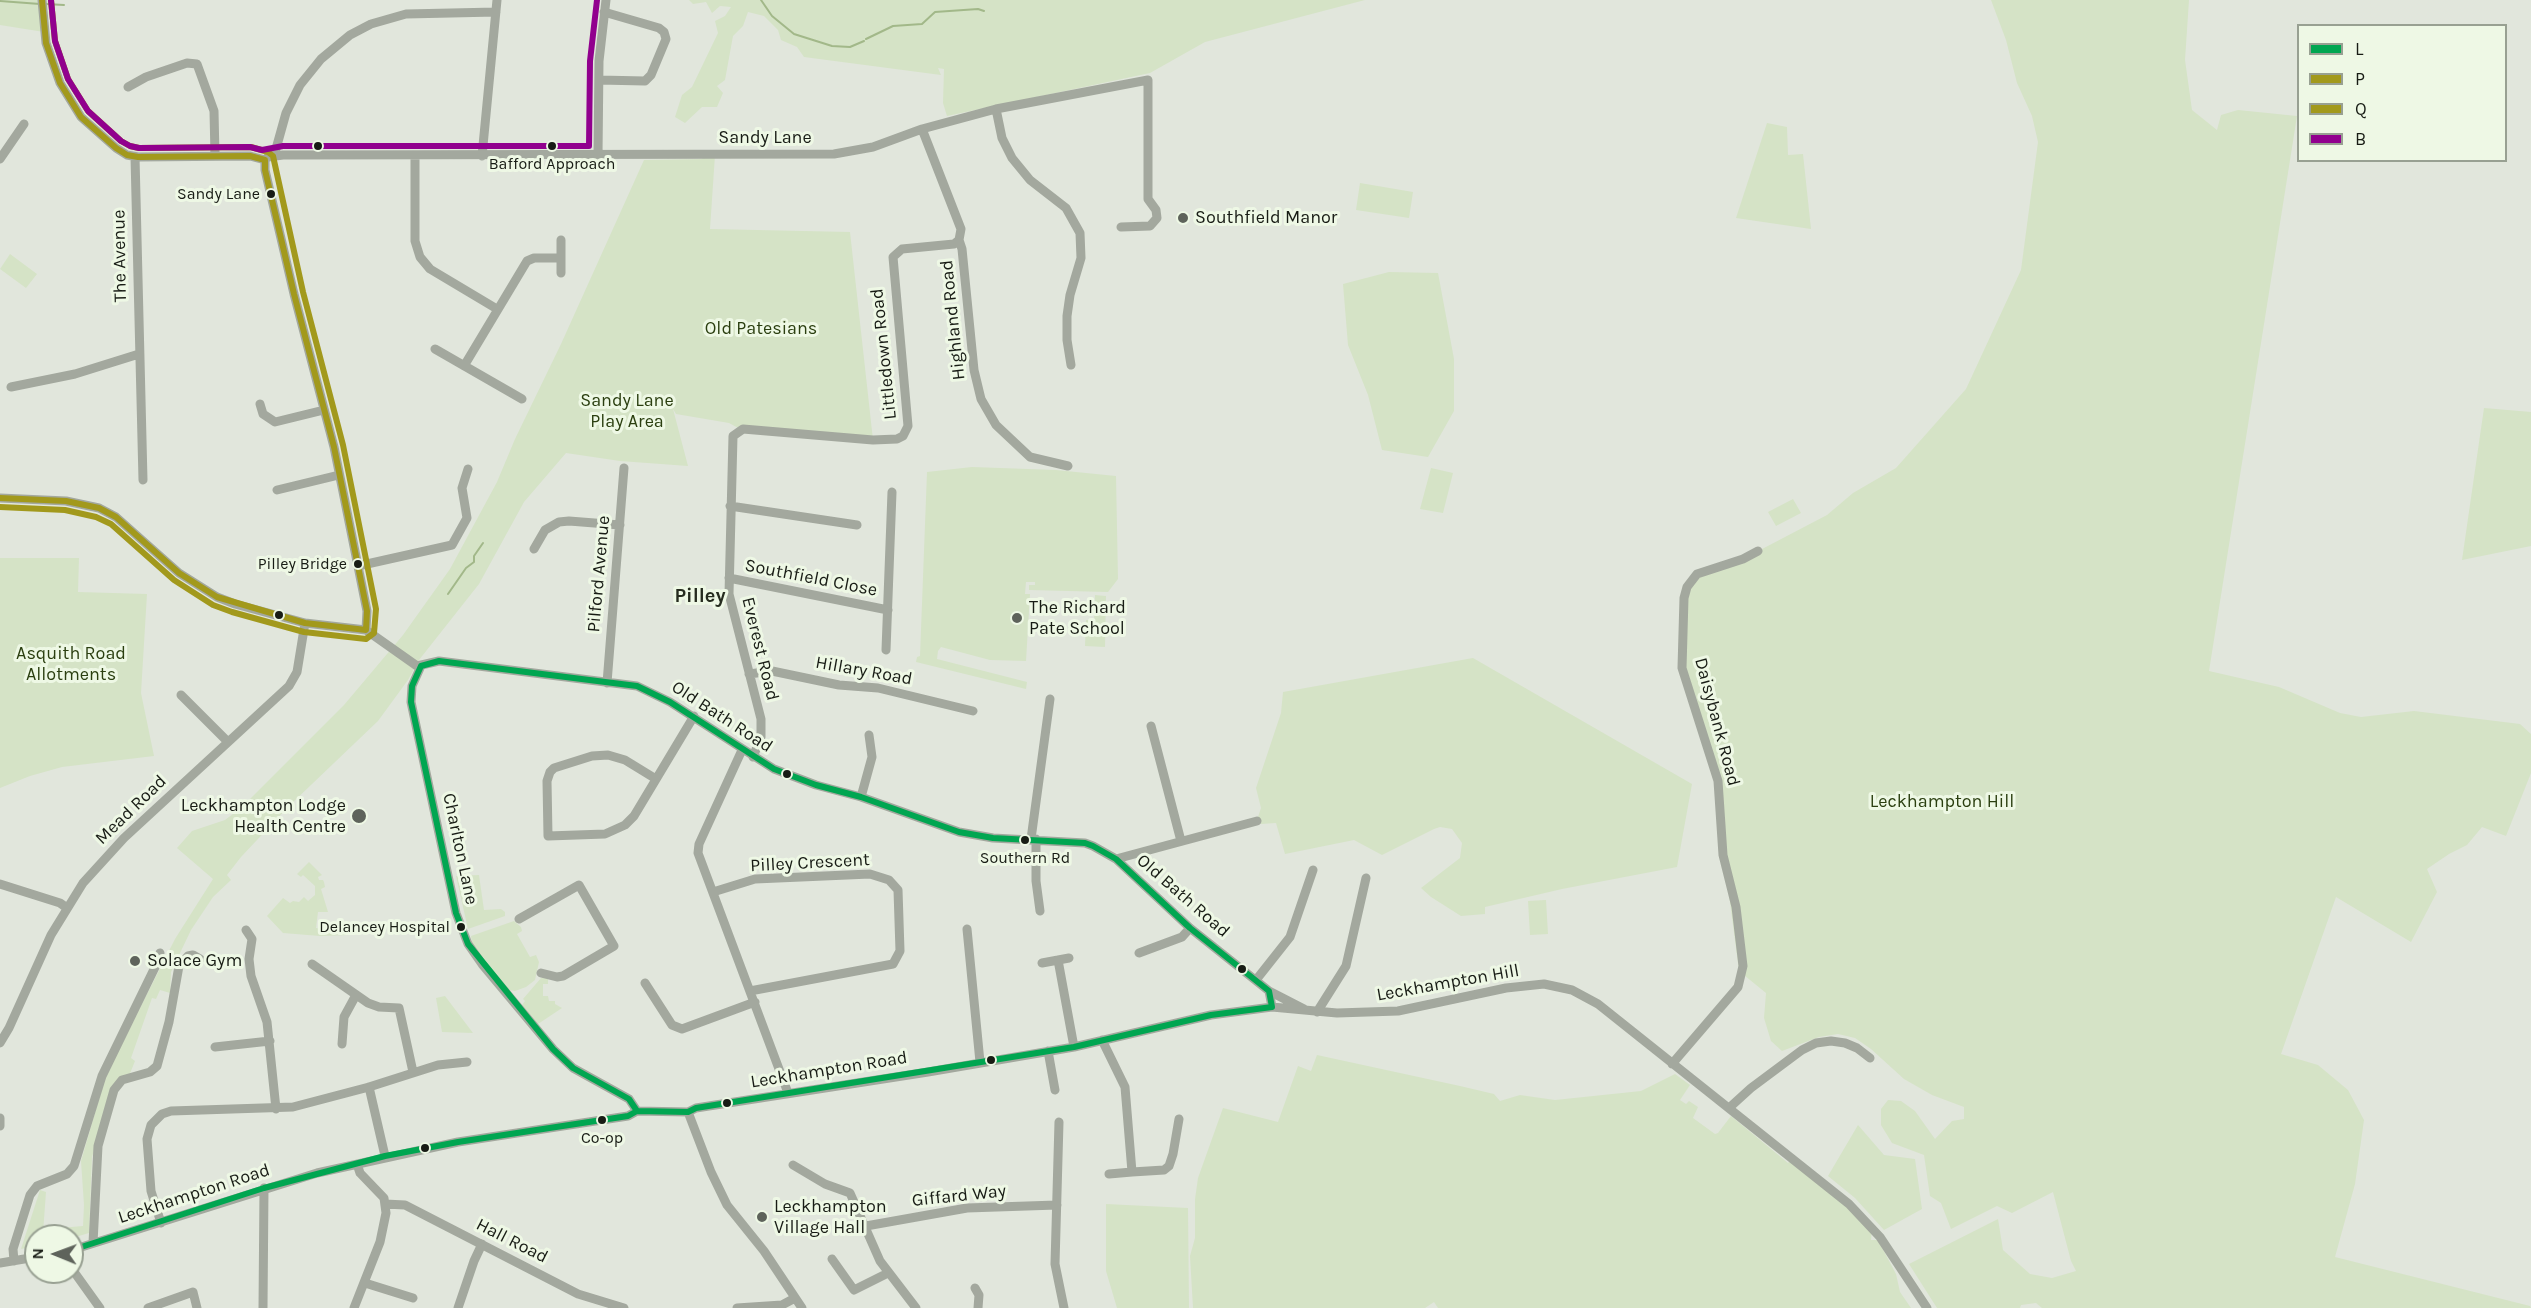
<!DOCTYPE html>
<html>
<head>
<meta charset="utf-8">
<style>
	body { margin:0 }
	#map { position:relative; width:2531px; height:1308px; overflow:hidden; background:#e1e6dc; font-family:Karla,sans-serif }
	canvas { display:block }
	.legend { position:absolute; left:2297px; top:24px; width:210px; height:138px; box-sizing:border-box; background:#eef8e5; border:2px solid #98a092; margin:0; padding:8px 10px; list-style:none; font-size:18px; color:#181c15 }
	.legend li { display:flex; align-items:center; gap:12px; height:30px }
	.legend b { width:30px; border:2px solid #98a092 }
	.north { position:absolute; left:24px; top:1224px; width:60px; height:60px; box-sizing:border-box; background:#eef8e5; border:2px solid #98a092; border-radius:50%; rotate:271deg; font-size:16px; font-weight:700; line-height:24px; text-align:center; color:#181c15 }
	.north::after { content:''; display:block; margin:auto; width:21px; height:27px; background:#5e635b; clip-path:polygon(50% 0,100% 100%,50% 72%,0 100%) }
</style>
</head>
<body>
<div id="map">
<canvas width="2531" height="1308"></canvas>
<ul class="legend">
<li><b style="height:8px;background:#00a651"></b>L</li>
<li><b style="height:8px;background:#a2991c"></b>P</li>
<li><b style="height:8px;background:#a2991c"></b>Q</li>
<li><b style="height:8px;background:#91008e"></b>B</li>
</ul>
<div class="north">N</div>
</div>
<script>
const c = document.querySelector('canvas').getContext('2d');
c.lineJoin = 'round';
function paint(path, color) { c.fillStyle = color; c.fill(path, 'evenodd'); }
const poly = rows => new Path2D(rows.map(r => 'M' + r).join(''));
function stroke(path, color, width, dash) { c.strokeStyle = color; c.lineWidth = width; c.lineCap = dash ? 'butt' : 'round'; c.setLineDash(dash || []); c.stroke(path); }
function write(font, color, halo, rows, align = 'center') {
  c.font = font + ' Karla,sans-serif'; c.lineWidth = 6; c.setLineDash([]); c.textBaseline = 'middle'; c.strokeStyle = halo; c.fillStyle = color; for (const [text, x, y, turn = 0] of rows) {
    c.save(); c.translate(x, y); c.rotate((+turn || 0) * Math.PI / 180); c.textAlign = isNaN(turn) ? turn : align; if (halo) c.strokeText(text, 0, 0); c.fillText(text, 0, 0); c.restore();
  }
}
paint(poly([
	[0,0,42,0,44,32,0,25],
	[689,0,1365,0,1205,42,1150,73,947,116,943,103,944,69,938,68,941,75,804,57,797,47,781,40,778,30,764,16,748,12,743,26,733,36,725,80,717,86,723,93,717,107,702,107,685,123,675,117,682,95,692,87,718,33,715,21,725,16,731,7,720,6,712,13,706,2,693,4],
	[1991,0,2189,0,2185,60,2192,110,2217,130,2221,115,2238,110,2297,116,2209,671,2279,687,2340,713,2361,717,2414,711,2520,724,2531,734,2531,773,2506,836,2482,827,2467,845,2449,854,2427,869,2437,892,2411,942,2336,897,2281,1054,2318,1065,2348,1090,2364,1120,2355,1184,2335,1257,2530,1306,2531,1308,2042,1308,2036,1303,2021,1305,2020,1308,1937,1308,1909,1264,1998,1219,2003,1250,2030,1274,2052,1278,2076,1271,2071,1261,2053,1192,2012,1213,1997,1206,1951,1229,1941,1203,1930,1196,1924,1155,1892,1143,1881,1125,1881,1109,1888,1100,1901,1101,1915,1111,1935,1139,1952,1121,1964,1119,1964,1107,1932,1095,1904,1079,1871,1049,1855,1038,1838,1034,1819,1037,1782,1051,1771,1041,1764,1018,1766,993,1739,971,1722,841,1721,797,1682,668,1682,625,1692,580,1743,559,1827,515,1853,493,1896,468,1966,389,2021,270,2038,142,2032,116,2017,83,2006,40],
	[1767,123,1787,127,1788,155,1803,154,1811,229,1736,218],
	[704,155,715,155,710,229,850,232,873,440,740,429,729,423,676,414,673,409,688,466,620,461,566,453,524,502,479,584,419,660,408,680,378,721,289,806,241,857,227,875,231,880,213,897,191,930,171,972,170,993,160,990,156,999,152,998,131,1058,135,1061,129,1076,116,1084,92,1157,89,1233,72,1238,59,1236,60,1228,83,1226,84,1205,81,1161,106,1075,175,939,213,879,177,848,192,831,225,820,242,807,344,705,403,635,450,569,497,482,515,439,561,344,644,160,702,159],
	[1360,183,1413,192,1409,218,1356,210],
	[10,254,37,274,26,288,0,269],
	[1389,272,1438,273,1454,359,1454,411,1428,457,1382,450,1368,395,1348,345,1343,284],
	[2484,408,2531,412,2531,546,2462,560],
	[972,467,1056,470,1116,476,1118,579,1108,592,1029,590,1029,585,1035,585,1035,582,1026,582,1025,594,1030,594,1026,661,990,660,941,647,938,651,937,659,1027,682,1026,689,916,662,917,657,920,656,927,472],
	[1431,468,1453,473,1443,513,1420,509],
	[1793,499,1801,513,1776,526,1768,512],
	[0,558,79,558,78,592,147,594,141,693,154,756,62,767,30,776,0,788],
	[1095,595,1106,596,1105,647,1085,646,1086,620,1094,620],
	[1473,658,1692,784,1677,867,1562,889,1485,907,1485,914,1461,916,1431,897,1421,888,1460,858,1462,843,1452,829,1440,827,1434,829,1382,855,1354,840,1285,854,1276,823,1261,824,1258,817,1261,808,1256,788,1281,713,1283,692],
	[309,862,322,875,318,877,319,880,323,880,324,882,325,887,321,889,328,912,318,912,316,928,335,930,346,928,348,935,320,936,283,933,267,916,283,898,290,903,293,901,299,902,304,897,308,901,315,895,315,886,303,875,301,877,297,874],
	[479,875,484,910,501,909,505,912,505,916,468,929,456,876],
	[1546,900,1548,934,1530,935,1528,901],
	[514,921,521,927,522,931,517,934,530,957,536,955,539,962,535,980,526,987,515,991,507,990,473,949,471,936],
	[548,976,548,984,543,984,543,996,548,996,549,1001,555,1001,555,1004,562,1008,538,1024,522,1005,525,1001,523,999,541,978],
	[445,996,473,1033,442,1032,436,998],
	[1317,1055,1460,1086,1494,1094,1500,1101,1520,1095,1555,1100,1641,1091,1675,1074,1690,1085,1680,1100,1686,1104,1689,1101,1698,1107,1693,1118,1715,1134,1718,1133,1731,1116,1788,1163,1791,1160,1872,1227,1871,1240,1878,1240,1896,1274,1900,1292,1911,1308,1438,1308,1434,1302,1425,1308,1193,1308,1190,1256,1195,1238,1195,1199,1198,1178,1223,1108,1278,1122,1298,1066,1311,1071],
	[1858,1125,1884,1155,1915,1159,1922,1209,1884,1230,1855,1198,1828,1176],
	[40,1190,46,1192,43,1233,49,1236,36,1236,36,1246,21,1249],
	[1106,1204,1188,1208,1189,1308,1117,1308,1106,1271]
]), '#d5e3c6');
stroke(poly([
	[761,0,772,16,794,34,832,46,850,47,864,41],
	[0,1,40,4],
	[46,4,64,5],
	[866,39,893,26,922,24,935,12,978,9,984,11],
	[448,594,466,568,474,562,474,556,483,543]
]), '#a2b889', 2);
stroke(poly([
	[42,0,46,43,60,83,81,117,116,148,127,155,138,157,250,156,265,160],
	[599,80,645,81,651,75,666,39,664,32,659,28,604,12],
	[128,87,146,77,187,63,197,64,214,111,215,156],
	[996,109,1002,138,1012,158,1030,180,1066,208,1080,233,1081,258,1070,295,1067,316,1067,340,1071,365],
	[922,129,961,229,959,240,962,249,974,370,981,399,996,425,1030,457,1068,466],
	[598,155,599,61,606,0],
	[274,156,286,113,300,85,321,59,350,35,371,24,406,14,496,12],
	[415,156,415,241,420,257,430,269,497,309],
	[482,156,497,0],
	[135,157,143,480],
	[0,159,24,124],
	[265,160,268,157,283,155,834,154,873,147,922,129,996,109,1148,80,1148,199,1156,210,1157,218,1150,226,1121,227],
	[265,160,265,170,294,294,334,447,367,611,366,630],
	[561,273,561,240],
	[435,349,522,399],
	[464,366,527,261,534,258,561,258],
	[11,387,75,374,139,354],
	[260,404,263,414,275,422,324,410],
	[277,490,339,475],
	[0,498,66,501,99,508,116,517,179,573,217,597,235,604,305,623,366,630,417,666,439,661,637,686,670,702,774,769,816,785,861,797,959,832,993,838,1085,843,1093,846,1116,859,1190,928,1269,991,1272,1007],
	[730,506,857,525],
	[534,549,545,530,559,522,569,521,620,525],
	[358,566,452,545,467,518,462,488,468,469],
	[729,578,888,610],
	[886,650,892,492],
	[421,666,412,686,411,702,456,913,468,944,482,964,553,1049,573,1068,629,1099,637,1111],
	[749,674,772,671,839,685,878,688,973,711],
	[607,683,624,468],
	[181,695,228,742],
	[1151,726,1181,841],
	[742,750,699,844,698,853,788,1093],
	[753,757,761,737,761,719,729,594,733,436,743,429,873,440,897,439,903,436,908,426,893,257,902,249,954,244,959,240],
	[656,779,625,760,608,755,592,756,554,768,550,772,547,781,548,836,605,834,625,825,634,816,694,716],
	[861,797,872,757,869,735],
	[1031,839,1050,699],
	[1036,839,1036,881,1040,911],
	[1116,859,1257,821],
	[0,884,60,903,67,908],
	[713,892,755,879,870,874,889,880,898,890,900,951,893,964,750,991],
	[519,919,579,885,614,946,563,976,557,977,541,973],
	[967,929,980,1062],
	[246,930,252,939,249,959,251,976,267,1022,276,1109],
	[1139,953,1182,937,1190,928],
	[1058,960,1074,1047],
	[1042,963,1069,958],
	[312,964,368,1003,379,1007,399,1008,413,1072],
	[1256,980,1290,937,1313,870],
	[645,983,672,1025,682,1029,755,1002],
	[1269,991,1304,1009],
	[1317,1012,1346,966,1366,878],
	[1102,1040,1125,1087,1132,1172,1109,1174],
	[0,1043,9,1028,51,935,83,883,124,838,289,686,297,672,305,623],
	[342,1044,344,1017,356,995],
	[215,1047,270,1041],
	[1048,1051,1055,1090],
	[1672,1064,1738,987,1743,966,1736,907,1723,855,1718,781,1682,668,1684,598,1687,587,1697,574,1743,559,1758,551],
	[369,1087,385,1156],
	[1729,1108,1751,1088,1802,1050,1816,1043,1831,1041,1845,1043,1857,1048,1870,1058],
	[688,1112,711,1172,727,1205,764,1251,802,1308],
	[0,1118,0,1126],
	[1059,1122,1055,1264,1064,1308],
	[793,1165,825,1184,850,1193,880,1261,916,1308],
	[1132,1172,1164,1170,1169,1166,1173,1154,1179,1119],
	[385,1204,405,1205,578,1294,624,1308],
	[161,1223,151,1191,147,1139,151,1125,162,1114,171,1111,293,1107,369,1087,438,1065,467,1062],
	[866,1226,967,1208,1057,1205],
	[93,1243,98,1146,114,1090,122,1080,150,1072,157,1066,169,1022,179,966,188,956,193,955,200,959],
	[72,1250,317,1173,458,1142,628,1116,637,1111,688,1112,696,1108,928,1072,1074,1047,1211,1015,1272,1007,1337,1013,1398,1011,1506,988,1544,984,1572,990,1598,1004,1849,1204,1880,1237,1927,1308],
	[832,1259,854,1290,888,1273],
	[14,1261,13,1249,30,1195,37,1186,67,1174,74,1166,102,1076,159,959,160,953],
	[0,1263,36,1257],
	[72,1269,100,1308],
	[365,1283,413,1298],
	[975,1288,979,1295,978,1308],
	[148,1308,193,1292,197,1308],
	[263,1308,264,1188],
	[354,1308,380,1242,386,1213,384,1198,360,1173,357,1164],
	[458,1308,474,1261,482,1244],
	[737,1308,782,1305,795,1298]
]), '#a3a89e', 9);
stroke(poly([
	[439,661,637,686,670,702,774,769,816,785,861,797,959,832,993,838,1085,843,1093,846,1116,859,1190,928,1269,991,1272,1007,1211,1015,1074,1047,696,1108,688,1112,637,1111,629,1099,573,1068,553,1049,468,944,456,913,411,702,412,686,421,666,439,661],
	[72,1250,264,1188,385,1156,458,1142,628,1116,637,1111]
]), '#00a651', 6);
stroke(poly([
	[0,498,66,501,99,508,116,517,179,573,217,597,305,623,366,630,367,611,334,447,294,294,265,170,265,160,250,156,138,157,127,155,116,148,81,117,60,83,46,43,42,0]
]), '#a2991c', 6);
stroke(poly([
	[0,507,65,510,96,517,111,524,174,580,213,605,232,612,304,632,366,639,374,633,376,609,343,445,303,292,273,156,268,152,251,147,139,148,130,146,121,141,88,111,68,79,55,41,51,0]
]), '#a2991c', 6);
stroke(poly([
	[51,0,55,41,68,79,88,111,121,141,130,146,139,148,250,147,262,150,283,146,589,146,590,61,597,0]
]), '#91008e', 6);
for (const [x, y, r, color] of [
	[318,146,5,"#181c15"],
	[552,146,5,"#181c15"],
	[271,194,5,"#181c15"],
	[1183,218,6,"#5e635b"],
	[358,564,5,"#181c15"],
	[279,615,5,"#181c15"],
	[1017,618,6,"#5e635b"],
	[787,774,5,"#181c15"],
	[359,816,8,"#5e635b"],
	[1025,840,5,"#181c15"],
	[461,927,5,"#181c15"],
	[135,961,6,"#5e635b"],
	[1242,969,5,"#181c15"],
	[991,1060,5,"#181c15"],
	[727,1103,5,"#181c15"],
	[602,1120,5,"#181c15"],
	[425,1148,5,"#181c15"],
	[762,1217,6,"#5e635b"]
]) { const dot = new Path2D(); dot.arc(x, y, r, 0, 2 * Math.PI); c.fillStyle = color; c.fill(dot); stroke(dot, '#eef8e5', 2); }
write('16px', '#181c15', '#eef8e5', [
	["Bafford Approach",552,164],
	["Sandy Lane",260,194,"right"],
	["Pilley Bridge",347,564,"right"],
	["Southern Rd",1025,858],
	["Delancey Hospital",450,927,"right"],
	["Co-op",602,1138]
]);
write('18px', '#181c15', '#eef8e5', [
	["Sandy Lane",765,138],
	["The Avenue",120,256,-91],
	["Highland Road",953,320,-96],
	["Littledown Road",884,354,-96],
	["Pilford Avenue",599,574,-85],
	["Southfield Close",811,578,11],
	["Everest Road",760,649,76],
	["Hillary Road",864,671,10],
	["Old Bath Road",722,717,33],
	["Daisybank Road",1717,722,75],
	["Mead Road",131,810,-44],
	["Charlton Lane",460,849,78],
	["Pilley Crescent",810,863,-3],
	["Old Bath Road",1183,896,41],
	["Leckhampton Hill",1448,983,-10],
	["Leckhampton Road",829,1070,-9],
	["Leckhampton Road",194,1194,-18],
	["Giffard Way",959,1196,-6],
	["Hall Road",512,1241,27]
]);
write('18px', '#181c15', '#eef8e5', [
	["Southfield Manor",1195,218],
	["The Richard",1029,608],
	["Pate School",1029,629],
	["Leckhampton Lodge",346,806,"right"],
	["Health Centre",346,827,"right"],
	["Solace Gym",147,961],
	["Leckhampton",774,1207],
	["Village Hall",774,1228]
], 'left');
write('18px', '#2b3f10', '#eef8e5', [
	["Old Patesians",761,329],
	["Sandy Lane",627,401],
	["Play Area",627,422],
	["Asquith Road",71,654],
	["Allotments",71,675],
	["Leckhampton Hill",1942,802]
]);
write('bold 20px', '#262c1f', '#eef8e5', [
	["Pilley",700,596]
]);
</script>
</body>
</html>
